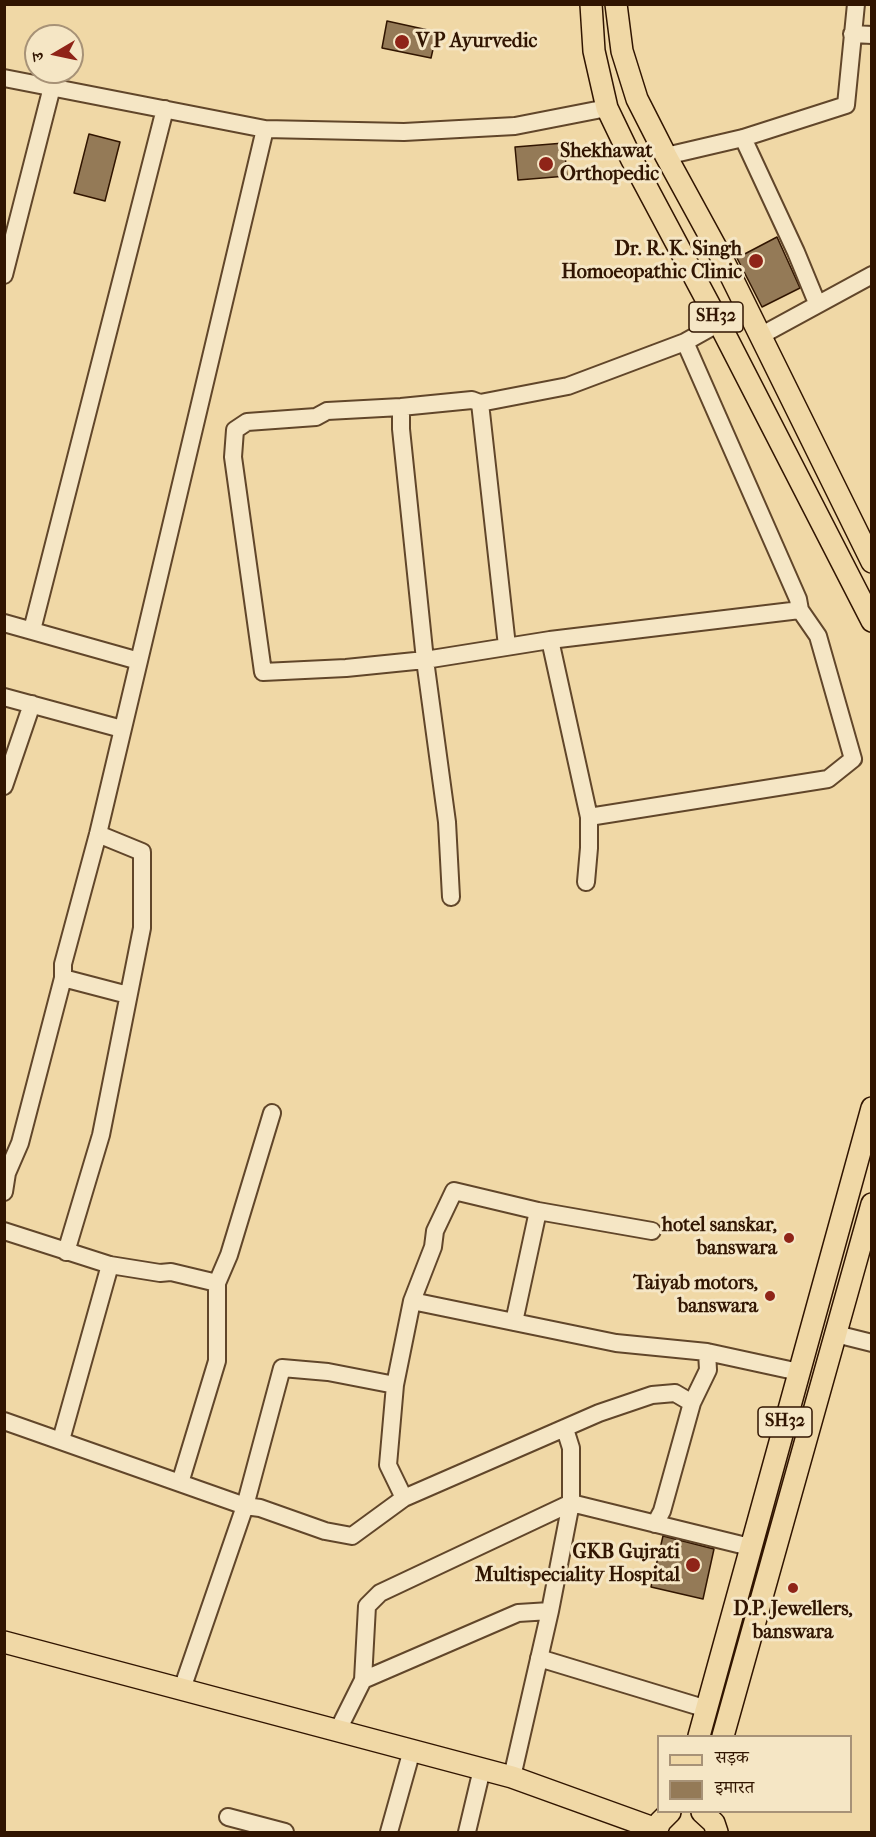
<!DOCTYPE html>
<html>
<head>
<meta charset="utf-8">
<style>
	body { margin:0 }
	#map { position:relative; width:876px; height:1837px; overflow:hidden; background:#f0d8a6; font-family:"IM FELL French Canon","Noto Serif Devanagari",serif }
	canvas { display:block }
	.frame { position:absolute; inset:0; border:6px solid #311501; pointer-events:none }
	.legend { position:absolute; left:657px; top:1735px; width:195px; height:78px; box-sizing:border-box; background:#f5e6c5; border:2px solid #a79277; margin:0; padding:8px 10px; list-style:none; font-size:18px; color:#311501 }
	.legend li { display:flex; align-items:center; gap:12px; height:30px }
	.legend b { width:30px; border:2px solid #a79277 }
	.north { position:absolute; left:24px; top:24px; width:60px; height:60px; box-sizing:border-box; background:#f5e6c5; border:2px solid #a79277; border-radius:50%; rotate:261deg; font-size:16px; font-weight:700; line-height:24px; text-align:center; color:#311501 }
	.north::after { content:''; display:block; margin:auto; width:21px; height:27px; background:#8f2418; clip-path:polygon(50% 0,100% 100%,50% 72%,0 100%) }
</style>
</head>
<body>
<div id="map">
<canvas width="876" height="1837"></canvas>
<div class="frame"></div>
<ul class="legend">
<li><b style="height:8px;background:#f0d8a6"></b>सड़क</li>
<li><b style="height:16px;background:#947a57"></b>इमारत</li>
</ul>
<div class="north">उ</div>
</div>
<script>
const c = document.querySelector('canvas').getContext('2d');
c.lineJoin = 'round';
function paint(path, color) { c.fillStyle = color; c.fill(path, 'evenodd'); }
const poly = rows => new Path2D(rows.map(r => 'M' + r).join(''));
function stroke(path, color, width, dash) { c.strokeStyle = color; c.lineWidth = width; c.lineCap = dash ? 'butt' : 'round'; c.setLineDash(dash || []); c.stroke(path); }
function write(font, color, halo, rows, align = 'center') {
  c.font = font + ' "IM FELL French Canon",serif'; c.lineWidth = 6; c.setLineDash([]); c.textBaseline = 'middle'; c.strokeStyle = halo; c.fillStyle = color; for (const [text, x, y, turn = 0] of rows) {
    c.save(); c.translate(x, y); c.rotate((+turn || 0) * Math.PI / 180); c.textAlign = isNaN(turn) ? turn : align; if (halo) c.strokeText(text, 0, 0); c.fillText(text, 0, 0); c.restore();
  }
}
const building = poly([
	[387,21,437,32,431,58,382,48,387,21],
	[89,134,120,142,105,201,74,193,89,134],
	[564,143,567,176,518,180,515,147,564,143],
	[777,237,800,288,762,307,737,258,777,237],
	[663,1536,714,1549,703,1599,651,1587,663,1536]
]);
paint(building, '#947a57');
stroke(building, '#311501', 1.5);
const minor = poly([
	[852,34,872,35],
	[4,78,265,129,404,132,515,126,607,108],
	[743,138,796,252,817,303],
	[666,156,743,138,846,105,856,4],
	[4,275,52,87],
	[719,323,685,342,568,386,480,403,472,400,401,407,327,411,316,417,247,422,235,430,233,457,263,672,346,668,425,660,550,640,800,610],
	[760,336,872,275],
	[480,403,507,646],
	[401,407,401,429,425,660,447,822,451,897],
	[4,623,139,661],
	[32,630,165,109],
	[550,640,589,817,589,848,586,882],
	[4,697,122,729],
	[4,786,32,704],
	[589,817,828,779,853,759,818,636,800,610,798,599,685,342],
	[63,978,128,995],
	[4,1192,7,1173,20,1143,63,978,63,964,98,834,265,129],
	[4,1231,110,1265,160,1273,171,1272,217,1283],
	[66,1252,101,1135,142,928,142,852,98,834],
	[412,1301,616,1343,707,1352,799,1372],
	[514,1322,538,1211],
	[836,1334,872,1343],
	[4,1421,245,1506,260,1508,325,1531,352,1536,404,1498,599,1413,652,1395,675,1393,692,1403],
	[61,1440,110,1265],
	[180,1483,217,1361,217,1283,229,1255,272,1113],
	[404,1498,388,1465,395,1385,412,1301,433,1247,435,1231,454,1191,538,1211,652,1231],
	[655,1524,662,1511,692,1403,708,1370,707,1352],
	[539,1658,707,1709],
	[363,1680,518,1613,550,1611],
	[182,1689,245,1506,282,1368,328,1372,395,1385],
	[338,1730,363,1680,367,1606,380,1593,571,1503,750,1547],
	[512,1777,550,1611,571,1503,571,1448,565,1429],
	[228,1817,285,1832],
	[389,1832,412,1750],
	[467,1832,482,1769]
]);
const major = poly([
	[591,4,594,51,607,108,631,158,719,323,872,621],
	[616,4,622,51,637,99,666,156,725,264,872,562],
	[4,1642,512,1777,656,1829],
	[699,1736,872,1108],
	[723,1736,872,1204],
	[702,1812,714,1823,717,1832],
	[656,1832,660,1822,670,1812]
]);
stroke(minor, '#61462a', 20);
stroke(major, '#311501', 24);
stroke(minor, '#f5e6c5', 16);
stroke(major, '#f0d8a6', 21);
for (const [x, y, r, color] of [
	[402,42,8,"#8f2418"],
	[546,164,8,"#8f2418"],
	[756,261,8,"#8f2418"],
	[789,1238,6,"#8f2418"],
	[770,1296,6,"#8f2418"],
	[693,1565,8,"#8f2418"],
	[793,1588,6,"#8f2418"]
]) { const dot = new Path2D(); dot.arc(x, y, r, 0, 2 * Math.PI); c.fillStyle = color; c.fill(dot); stroke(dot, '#f5e6c5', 2); }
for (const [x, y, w] of [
	[716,317,54],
	[785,1422,54]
]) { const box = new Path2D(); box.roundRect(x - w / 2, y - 15, w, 30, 4.5); c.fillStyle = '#f5e6c5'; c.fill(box); stroke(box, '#311501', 1.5); }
write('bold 18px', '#311501', null, [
	["SH32",716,317],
	["SH32",785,1422]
]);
write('bold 20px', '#311501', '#f5e6c5', [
	["V P Ayurvedic",416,42,"left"],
	["Shekhawat",560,152,"left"],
	["Orthopedic",560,175,"left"],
	["Dr. R. K. Singh",742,250],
	["Homoeopathic Clinic",742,273],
	["hotel sanskar,",777,1226],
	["banswara",777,1249],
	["Taiyab motors,",758,1284],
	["banswara",758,1307],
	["GKB Gujrati",680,1553],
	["Multispeciality Hospital",680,1576],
	["D.P. Jewellers,",793,1610,"center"],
	["banswara",793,1633,"center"]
], 'right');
</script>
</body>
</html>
